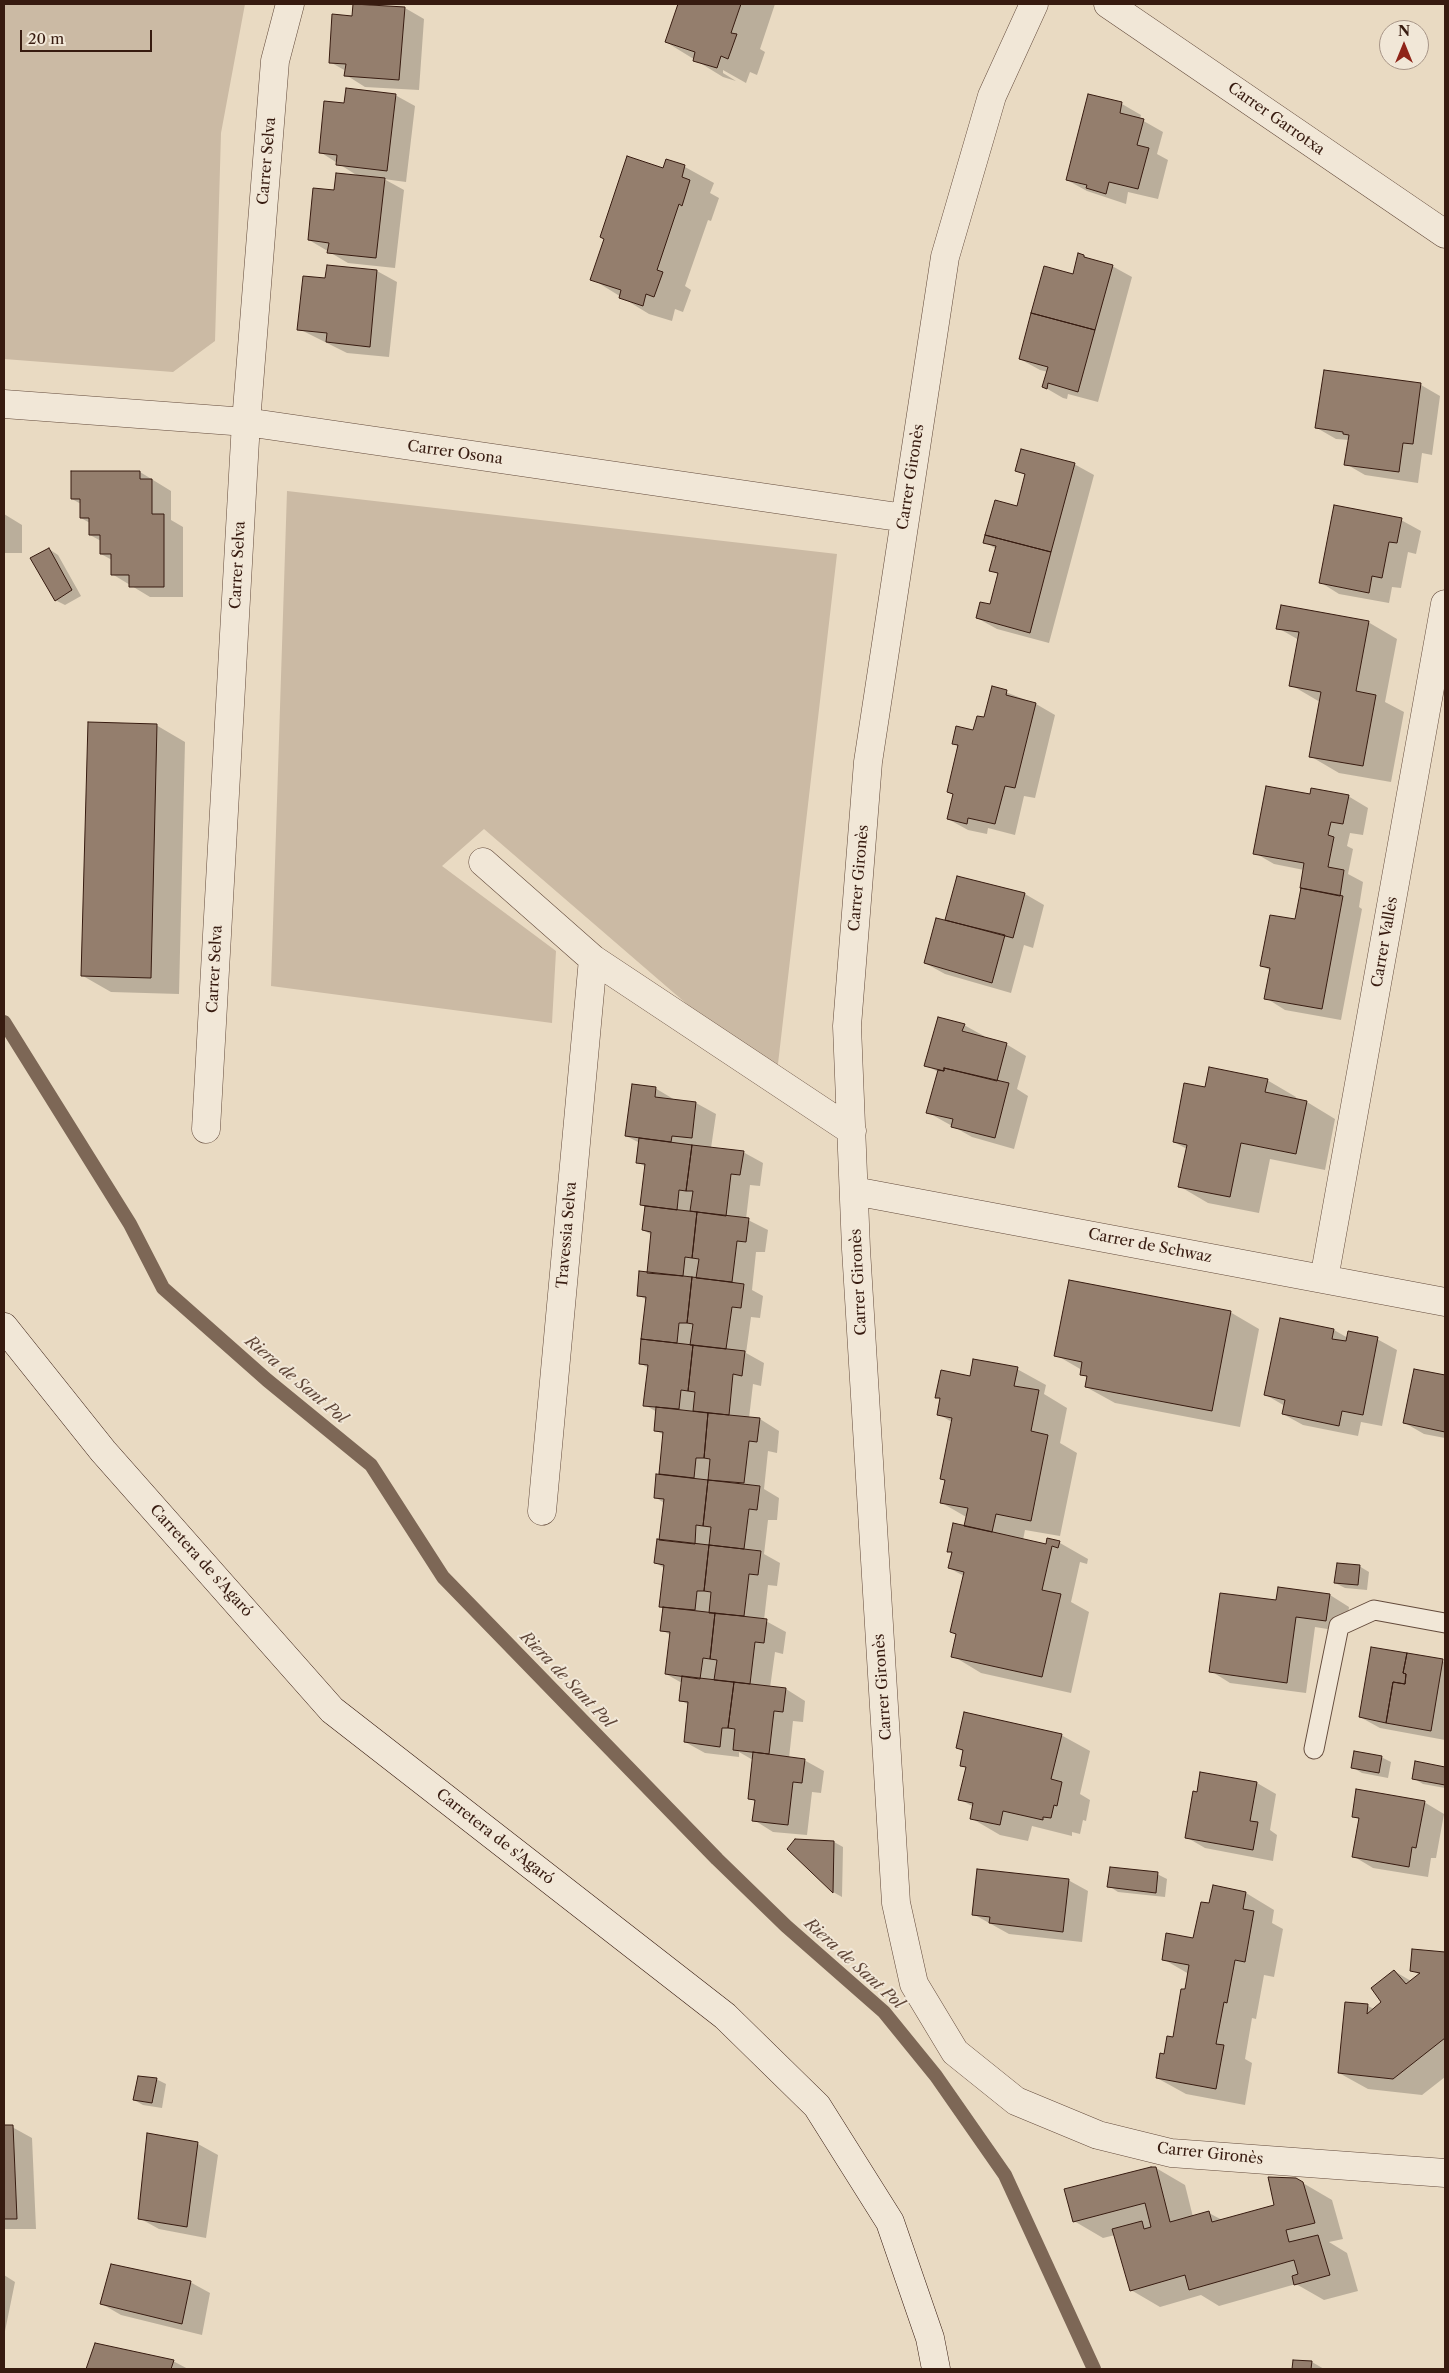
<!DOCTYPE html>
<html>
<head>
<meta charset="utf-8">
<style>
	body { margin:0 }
	#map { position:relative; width:1449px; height:2373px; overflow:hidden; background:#e9dac2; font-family:"Libre Caslon Text",serif }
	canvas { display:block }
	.frame { position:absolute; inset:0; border:5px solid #371b10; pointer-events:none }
	.north { position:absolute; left:1379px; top:20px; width:50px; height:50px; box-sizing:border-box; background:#f1e7d7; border:1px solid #a79587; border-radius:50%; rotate:0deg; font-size:14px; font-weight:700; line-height:20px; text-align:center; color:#371b10 }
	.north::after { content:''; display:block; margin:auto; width:18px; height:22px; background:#8f2418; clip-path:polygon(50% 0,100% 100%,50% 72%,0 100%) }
	.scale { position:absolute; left:20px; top:30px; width:132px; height:22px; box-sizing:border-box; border:2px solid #371b10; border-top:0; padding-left:6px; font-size:15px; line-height:18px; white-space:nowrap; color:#371b10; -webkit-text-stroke:4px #f1e7d7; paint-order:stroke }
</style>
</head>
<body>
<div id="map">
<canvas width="1449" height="2373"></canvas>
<div class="frame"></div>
<div class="north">N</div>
<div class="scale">20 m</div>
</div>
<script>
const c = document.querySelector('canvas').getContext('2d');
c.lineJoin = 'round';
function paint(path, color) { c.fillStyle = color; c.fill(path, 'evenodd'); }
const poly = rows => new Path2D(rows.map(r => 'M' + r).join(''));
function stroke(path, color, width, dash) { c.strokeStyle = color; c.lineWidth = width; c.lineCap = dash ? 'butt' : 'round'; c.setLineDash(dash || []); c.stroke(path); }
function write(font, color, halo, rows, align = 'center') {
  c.font = font + ' "Libre Caslon Text",serif'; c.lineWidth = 4; c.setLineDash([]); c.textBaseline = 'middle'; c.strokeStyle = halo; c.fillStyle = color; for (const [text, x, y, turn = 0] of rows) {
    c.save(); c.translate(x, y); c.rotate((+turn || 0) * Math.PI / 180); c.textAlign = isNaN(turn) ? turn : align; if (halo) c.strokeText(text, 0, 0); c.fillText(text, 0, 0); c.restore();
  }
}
paint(poly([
	[4,4,245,4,221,133,215,341,173,372,4,359],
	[287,491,837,554,776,1081,484,829,442,866,556,951,552,1023,271,986]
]), '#cbbaa4');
paint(poly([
	[679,4,775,4,760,49,765,52,757,75,750,72,746,83,723,70,723,73,736,81,723,77,666,42],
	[405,8,424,19,419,90,365,87,346,75,346,71,330,62,353,17],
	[395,95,415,106,406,182,384,179,404,190,395,268,348,263,309,240,335,192,358,176,320,152,346,104],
	[1122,104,1141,115,1140,119,1163,132,1157,154,1168,160,1158,199,1128,192,1126,204,1087,191,1067,180],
	[667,160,685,167,714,183,710,193,719,198,711,221,708,220,685,286,691,290,683,312,675,309,672,321,649,314,592,279,664,169],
	[1084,256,1091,260,1112,266,1132,277,1098,402,1068,394,1067,399,1063,398,1044,387,1048,372,1040,370,1020,359],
	[328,266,377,271,397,282,389,357,347,353,299,329,326,280],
	[1325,372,1421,385,1440,396,1432,455,1422,453,1418,483,1365,475,1346,464,1349,440,1336,439,1317,428],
	[1074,464,1094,475,1049,643,997,629,977,618,991,606,999,575,991,570,996,549,985,542,1017,508,1026,475,1017,470],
	[140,472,171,491,171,520,183,527,183,597,150,597,112,574,112,560,101,554,101,541,90,535,90,523,81,518,81,504,72,499],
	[4,514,22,525,22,553,4,553],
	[1401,520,1421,531,1416,554,1408,552,1401,588,1392,587,1389,603,1339,594,1320,582],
	[49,549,58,555,81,596,65,605,55,600],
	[1368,622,1397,639,1385,702,1404,712,1391,782,1339,773,1310,756,1320,702,1291,685,1299,640,1278,628],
	[993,687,1036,704,1055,715,1035,798,1024,796,1015,835,988,828,987,834,968,830,948,819,954,795,948,792,959,747,953,743,974,731,985,719],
	[156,725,185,742,179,994,111,992,83,976],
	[1311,796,1348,796,1368,808,1363,835,1350,833,1347,846,1353,849,1348,874,1363,882,1359,907,1362,909,1341,1020,1285,1010,1266,998,1271,971,1261,965,1296,921,1304,870,1274,864,1255,853],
	[958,877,1025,894,1044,905,1033,948,1024,945,1011,993,945,974,925,963,946,921],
	[964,1025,984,1036,983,1038,1006,1044,1026,1056,1017,1089,1028,1096,1014,1149,972,1137,927,1112,938,1072,926,1065],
	[1267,1080,1296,1097,1295,1100,1307,1102,1335,1119,1325,1170,1270,1159,1259,1213,1208,1203,1179,1186,1187,1149,1174,1142,1206,1089],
	[655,1088,675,1100,696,1103,716,1114,711,1148,743,1152,763,1163,760,1186,750,1185,746,1219,768,1230,765,1252,756,1252,752,1290,763,1296,760,1318,751,1317,746,1353,764,1363,761,1386,753,1384,749,1418,760,1419,779,1431,777,1453,768,1451,764,1489,779,1498,777,1520,768,1520,764,1554,780,1563,777,1586,768,1585,764,1620,786,1632,783,1654,775,1652,770,1688,786,1689,805,1701,803,1722,793,1721,789,1758,804,1760,824,1771,821,1793,812,1792,807,1835,773,1832,754,1820,756,1802,749,1798,753,1760,739,1752,739,1757,705,1753,685,1742,689,1705,680,1700,682,1683,666,1674,670,1635,662,1630,664,1608,660,1606,664,1568,656,1563,664,1503,655,1497,664,1435,655,1430,657,1412,645,1405,648,1368,640,1363,647,1300,638,1295,648,1274,652,1235,643,1230,646,1207,642,1205,646,1167,637,1162,640,1143,626,1136],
	[1230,1312,1259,1329,1240,1427,1115,1403,1086,1387,1088,1378,1082,1374,1082,1370,1056,1355],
	[1334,1330,1348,1338,1377,1339,1397,1350,1382,1426,1361,1422,1358,1436,1303,1425,1283,1414,1285,1406,1266,1395],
	[1017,1369,1046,1385,1044,1394,1067,1408,1060,1443,1077,1453,1060,1536,1025,1530,1023,1540,1047,1546,1060,1543,1088,1559,1087,1564,1080,1562,1071,1602,1089,1612,1071,1693,981,1673,953,1656,957,1635,952,1632,964,1576,949,1568,953,1554,948,1551,965,1527,968,1518,942,1503,946,1481,941,1478,952,1422,938,1414,941,1400,937,1397,971,1378],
	[1415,1370,1445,1376,1445,1438,1424,1434,1405,1423],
	[1359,1566,1369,1572,1367,1590,1345,1588,1335,1583],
	[1330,1595,1349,1607,1346,1632,1315,1627,1306,1693,1230,1683,1211,1671,1277,1601],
	[1372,1648,1445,1662,1445,1740,1380,1728,1360,1717],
	[1061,1735,1090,1751,1080,1794,1090,1800,1086,1821,1083,1820,1080,1834,1072,1832,1072,1836,1032,1826,1028,1841,1000,1835,971,1818,974,1807,959,1799,967,1768,961,1765,964,1752,958,1748],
	[1381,1757,1391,1762,1388,1778,1362,1773,1352,1767],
	[1416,1763,1445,1768,1445,1788,1423,1784,1413,1778],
	[1257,1783,1276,1794,1270,1830,1277,1835,1273,1861,1205,1848,1186,1837,1198,1793],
	[1424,1802,1444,1814,1436,1858,1431,1858,1428,1877,1373,1868,1353,1856,1360,1820,1353,1816],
	[834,1842,843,1847,842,1897,833,1892,789,1849],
	[1157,1874,1167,1879,1165,1897,1118,1892,1109,1886],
	[1068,1880,1088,1891,1082,1942,1009,1934,973,1914],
	[1246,1893,1274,1910,1272,1923,1283,1929,1274,1977,1264,1975,1256,2019,1252,2018,1245,2059,1252,2063,1245,2105,1186,2094,1157,2078,1165,2055,1174,2038,1189,1974,1163,1959,1194,1940,1210,1905],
	[1413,1950,1445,1954,1445,2077,1422,2095,1368,2089,1339,2073,1368,2006,1374,2009,1383,2002,1394,1971,1411,1981,1420,1975,1412,1970],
	[156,2079,166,2084,162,2108,143,2105,134,2100],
	[4,2126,12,2127,32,2138,36,2229,4,2229],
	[148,2134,198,2144,218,2155,206,2238,159,2229,139,2218],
	[1156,2168,1185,2185,1193,2217,1209,2213,1222,2220,1275,2206,1296,2179,1332,2200,1343,2239,1329,2242,1347,2253,1358,2291,1324,2300,1296,2284,1219,2306,1201,2295,1160,2307,1131,2290,1115,2235,1103,2238,1074,2221],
	[4,2275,15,2282,4,2336],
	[190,2282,210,2293,202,2335,121,2315,102,2304],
	[95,2344,173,2361,188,2369,87,2369],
	[1294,2361,1312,2362,1324,2369,1294,2369]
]), '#0003');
stroke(poly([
	[4,1022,130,1224,163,1288,267,1380,371,1465,443,1577,717,1859,786,1926,884,2012,936,2076,1005,2175,1094,2369]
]), '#7d6756', 14);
const building = poly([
	[353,4,405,7,399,80,344,76,346,64,329,63,332,14,352,16,353,4],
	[678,4,741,4,731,33,737,34,728,59,721,56,717,68,693,61,695,52,665,42,678,4],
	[346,88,396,94,387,171,336,165,337,155,319,153,324,101,344,103,346,88],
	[1088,94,1122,102,1120,113,1144,119,1137,145,1149,148,1138,189,1109,182,1106,194,1086,188,1087,185,1066,180,1088,94],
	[627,156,663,168,666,159,685,165,682,177,690,180,682,206,679,204,657,270,663,272,654,297,646,294,643,306,619,298,621,290,590,280,604,239,600,237,627,156],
	[336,173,385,178,376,258,327,253,329,243,308,240,313,188,334,190,336,173],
	[1078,253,1084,255,1084,257,1113,265,1095,330,1031,313,1044,266,1073,274,1078,253],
	[327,265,377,270,370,347,326,342,327,333,297,330,303,276,325,278,327,265],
	[1031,313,1095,330,1078,392,1048,383,1047,389,1042,387,1048,367,1019,359,1031,313],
	[1324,370,1421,383,1413,444,1403,443,1399,472,1344,465,1349,435,1343,434,1343,432,1315,428,1324,370],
	[1021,449,1075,463,1051,552,985,535,995,500,1017,506,1025,474,1015,471,1021,449],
	[71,471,140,471,140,479,152,479,152,514,164,514,164,587,129,587,129,575,111,575,111,554,100,554,100,535,89,535,89,518,80,518,80,499,71,499,71,471],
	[1334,505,1402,518,1397,543,1389,542,1382,578,1372,576,1369,593,1319,583,1334,505],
	[985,535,1051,552,1030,633,976,618,980,602,990,604,998,573,989,571,996,546,983,543,985,535],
	[49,548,72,590,55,601,30,558,49,548],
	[1281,605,1369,621,1356,691,1376,695,1363,766,1309,757,1321,692,1289,686,1299,632,1276,629,1281,605],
	[992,686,1007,690,1006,695,1036,703,1015,788,1005,786,995,824,968,818,967,824,947,819,953,794,947,792,958,745,952,744,956,726,973,730,977,716,984,717,992,686],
	[88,722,157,724,151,978,81,976,88,722],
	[1266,786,1310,794,1311,788,1349,795,1343,824,1331,822,1328,835,1334,837,1328,867,1344,870,1340,896,1300,888,1304,863,1253,854,1266,786],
	[957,876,1025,893,1013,938,945,920,957,876],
	[1301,888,1343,896,1322,1009,1264,999,1270,968,1260,966,1270,915,1295,919,1301,888],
	[936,918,1005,935,992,983,924,963,936,918],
	[938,1017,965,1024,962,1031,1007,1043,997,1081,944,1068,944,1071,924,1066,938,1017],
	[1209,1067,1268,1079,1265,1092,1307,1101,1296,1154,1241,1143,1230,1197,1178,1187,1187,1145,1173,1142,1184,1083,1205,1087,1209,1067],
	[944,1068,1009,1083,995,1138,951,1127,953,1119,926,1113,938,1070,944,1071,944,1068],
	[632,1084,656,1087,655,1097,696,1102,692,1138,672,1136,671,1142,625,1136,632,1084],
	[639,1138,692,1145,686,1191,679,1190,677,1210,640,1205,645,1164,636,1163,639,1138],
	[692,1145,744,1151,740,1175,731,1174,726,1216,690,1211,693,1191,686,1191,692,1145],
	[645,1206,697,1212,692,1258,685,1257,683,1276,647,1273,651,1232,642,1230,645,1206],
	[697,1212,749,1218,746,1242,737,1241,732,1282,696,1278,699,1259,692,1258,697,1212],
	[639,1271,692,1277,687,1323,679,1323,677,1343,641,1339,646,1297,637,1296,639,1271],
	[692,1277,744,1284,741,1308,732,1307,726,1349,690,1345,693,1324,687,1323,692,1277],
	[1069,1280,1231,1311,1212,1411,1085,1387,1087,1376,1080,1375,1082,1362,1054,1356,1069,1280],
	[1280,1318,1334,1329,1332,1339,1346,1341,1348,1331,1378,1337,1363,1415,1342,1411,1339,1426,1282,1414,1285,1400,1264,1395,1280,1318],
	[641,1339,693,1345,688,1391,681,1390,679,1409,643,1406,648,1365,639,1364,641,1339],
	[693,1345,745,1351,742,1376,733,1374,729,1415,693,1411,695,1392,688,1391,693,1345],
	[973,1359,1018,1367,1014,1386,1039,1390,1031,1431,1048,1435,1031,1521,996,1514,992,1532,964,1526,968,1508,940,1503,945,1480,940,1479,952,1418,937,1415,940,1398,935,1398,941,1370,970,1376,973,1359],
	[1414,1369,1445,1375,1445,1432,1403,1423,1414,1369],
	[656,1407,708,1413,704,1458,696,1458,694,1478,659,1474,663,1432,654,1431,656,1407],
	[708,1413,760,1418,757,1442,749,1441,744,1483,708,1480,710,1459,704,1458,708,1413],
	[656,1474,708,1480,703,1526,696,1525,695,1544,659,1540,664,1499,654,1498,656,1474],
	[708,1480,760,1486,757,1510,749,1509,744,1549,709,1545,711,1527,703,1526,708,1480],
	[953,1523,1046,1544,1047,1538,1060,1541,1058,1548,1052,1546,1042,1590,1061,1594,1042,1677,951,1657,956,1634,950,1632,964,1572,948,1568,952,1552,947,1552,953,1523],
	[657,1539,709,1545,704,1591,697,1591,695,1610,659,1607,664,1565,654,1563,657,1539],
	[709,1545,761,1551,758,1575,749,1574,744,1616,709,1613,711,1592,704,1591,709,1545],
	[1337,1563,1360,1565,1358,1585,1334,1583,1337,1563],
	[1278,1587,1330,1594,1326,1621,1296,1617,1287,1683,1209,1672,1220,1593,1276,1600,1278,1587],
	[663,1607,715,1613,710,1659,703,1658,700,1679,665,1674,670,1632,660,1631,663,1607],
	[715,1613,767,1619,764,1643,755,1642,750,1684,714,1680,717,1660,710,1659,715,1613],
	[1371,1647,1407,1653,1403,1673,1406,1674,1405,1684,1393,1682,1386,1723,1359,1717,1371,1647],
	[1407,1653,1443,1659,1431,1731,1386,1723,1393,1682,1405,1684,1406,1674,1403,1673,1407,1653],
	[682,1676,734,1682,728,1728,722,1728,720,1747,684,1742,688,1702,679,1701,682,1676],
	[734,1682,786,1688,783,1712,774,1711,769,1754,733,1750,735,1729,728,1728,734,1682],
	[964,1712,1062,1734,1051,1779,1062,1782,1057,1806,1054,1805,1051,1818,1043,1817,1043,1820,1003,1811,1000,1825,970,1819,973,1803,958,1800,966,1767,960,1766,963,1750,956,1748,964,1712],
	[1354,1751,1382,1756,1379,1773,1351,1768,1354,1751],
	[753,1752,805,1759,802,1783,793,1782,788,1825,752,1821,755,1800,748,1799,753,1752],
	[1415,1761,1445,1767,1445,1785,1412,1779,1415,1761],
	[1200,1772,1257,1782,1250,1821,1258,1822,1253,1850,1185,1838,1193,1791,1197,1792,1200,1772],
	[1356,1789,1425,1801,1416,1848,1412,1847,1409,1867,1352,1857,1359,1818,1352,1817,1356,1789],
	[795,1839,834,1841,833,1893,787,1849,795,1839],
	[1110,1867,1158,1872,1156,1893,1107,1887,1110,1867],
	[977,1869,1069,1879,1063,1932,989,1923,990,1917,972,1915,977,1869],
	[1213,1885,1246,1892,1243,1909,1254,1911,1245,1962,1235,1960,1227,2003,1224,2002,1216,2044,1224,2045,1216,2089,1156,2078,1160,2053,1164,2054,1167,2036,1173,2037,1181,1989,1185,1989,1189,1965,1162,1960,1166,1933,1193,1938,1201,1902,1209,1903,1213,1885],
	[1412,1949,1445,1952,1445,2038,1393,2079,1338,2073,1345,2002,1368,2004,1367,2014,1381,2002,1371,1988,1394,1970,1406,1984,1420,1973,1410,1971,1412,1949],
	[138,2076,157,2078,152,2103,133,2100,138,2076],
	[4,2125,13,2125,17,2219,4,2219,4,2125],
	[147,2133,198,2142,187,2227,138,2219,147,2133],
	[1151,2167,1156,2167,1170,2222,1209,2211,1212,2222,1274,2205,1268,2177,1296,2178,1303,2182,1315,2223,1286,2230,1289,2242,1318,2235,1330,2275,1294,2285,1292,2276,1298,2274,1294,2260,1189,2290,1185,2275,1130,2291,1112,2229,1142,2221,1144,2229,1151,2227,1145,2203,1073,2222,1064,2189,1151,2167],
	[111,2264,191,2281,182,2324,100,2304,111,2264],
	[95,2343,174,2360,171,2369,86,2369,95,2343],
	[1293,2360,1312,2361,1311,2369,1292,2369,1293,2360]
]);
paint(building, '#947e6d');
stroke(building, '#371b10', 1);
const lane = poly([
	[1314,1749,1339,1626,1374,1610,1445,1623]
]);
const street = poly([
	[1034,4,992,96,945,257,868,762,847,1026,856,1249,896,1903,914,1984,955,2052,1016,2101,1098,2135,1171,2153,1445,2173],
	[1108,4,1445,234],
	[4,404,246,422,905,518],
	[483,862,593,959,852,1131],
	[206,1129,246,422,275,61,290,4],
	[854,1191,1445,1302],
	[1324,1279,1445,604],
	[542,1511,593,959]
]);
const secondary = poly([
	[4,1327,103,1451,332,1710,725,2016,817,2106,890,2222,930,2338,936,2369]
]);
stroke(lane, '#644b3c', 21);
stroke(street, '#644b3c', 29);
stroke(secondary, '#371b10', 29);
stroke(lane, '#f1e7d7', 19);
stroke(street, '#f1e7d7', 28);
stroke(secondary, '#f1e7d7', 28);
write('15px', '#371b10', '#f1e7d7', [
	["Carrer Garrotxa",1276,119,35],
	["Carrer Selva",267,161,-85],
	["Carrer Osona",455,453,8],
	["Carrer Gironès",911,477,-81],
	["Carrer Selva",238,565,-87],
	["Carrer Gironès",859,878,-85],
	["Carrer Vallès",1385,942,-80],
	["Carrer Selva",215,969,-87],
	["Travessia Selva",567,1235,-85],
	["Carrer de Schwaz",1150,1246,11],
	["Carrer Gironès",859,1282,-93],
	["Carretera de s'Agaró",201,1561,48],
	["Carrer Gironès",883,1687,-94],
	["Carretera de s'Agaró",495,1837,38],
	["Carrer Gironès",1210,2154,6]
]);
write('italic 16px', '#604739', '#f1e7d7', [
	["Riera de Sant Pol",296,1380,40],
	["Riera de Sant Pol",567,1680,46],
	["Riera de Sant Pol",854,1964,42]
]);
</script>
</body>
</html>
